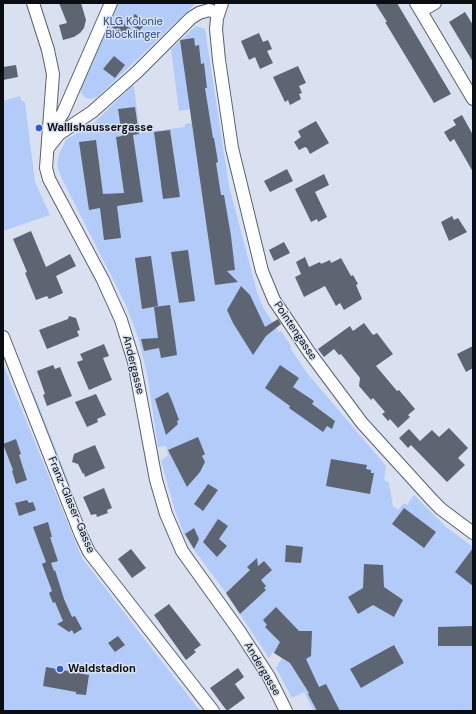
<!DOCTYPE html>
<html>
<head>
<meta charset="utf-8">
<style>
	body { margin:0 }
	#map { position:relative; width:476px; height:714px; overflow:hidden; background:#d9e1f0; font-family:"DM Sans",sans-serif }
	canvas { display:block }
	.frame { position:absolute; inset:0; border:4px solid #0a0d11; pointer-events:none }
</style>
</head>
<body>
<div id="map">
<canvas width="476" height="714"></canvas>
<div class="frame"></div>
</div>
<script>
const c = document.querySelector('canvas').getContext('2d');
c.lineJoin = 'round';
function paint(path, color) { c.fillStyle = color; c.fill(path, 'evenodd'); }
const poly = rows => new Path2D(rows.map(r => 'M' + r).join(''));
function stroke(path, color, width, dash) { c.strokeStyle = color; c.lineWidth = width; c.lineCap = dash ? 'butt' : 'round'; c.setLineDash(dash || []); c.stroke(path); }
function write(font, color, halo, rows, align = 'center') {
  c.font = font + ' "DM Sans",sans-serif'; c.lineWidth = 3; c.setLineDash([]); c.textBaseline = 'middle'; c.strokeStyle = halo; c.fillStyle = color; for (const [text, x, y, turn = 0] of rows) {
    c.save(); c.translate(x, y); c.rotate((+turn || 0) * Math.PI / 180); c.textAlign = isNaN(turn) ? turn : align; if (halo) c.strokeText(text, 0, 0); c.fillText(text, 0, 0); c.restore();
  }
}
paint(poly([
	[117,3,196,3,106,89,97,97,91,99,86,98,81,93,81,89,84,77],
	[196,26,205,29,229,186,257,292,264,309,279,332,281,331,291,346,290,348,308,374,386,466,384,480,389,483,393,506,398,510,404,503,407,505,414,495,446,527,473,547,473,711,309,711,313,709,304,692,292,698,276,668,282,658,273,652,269,658,226,593,189,543,183,532,175,510,161,461,168,455,166,446,158,447,148,379,139,340,126,305,61,177,57,165,59,154,66,140,70,137,92,125,133,85,134,87,140,133,185,127,185,124,192,123,190,109,179,111,171,49],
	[20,96,21,100,25,102,35,182,50,215,3,231,3,101],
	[3,364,82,558,200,711,3,711],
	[33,391,71,488,69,488,31,392]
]), '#b3cbf9');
paint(poly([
	[59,3,81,3,86,20,84,28,80,33,74,37,63,40,59,25,67,23],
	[375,3,397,3,451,94,434,103,385,22,387,22],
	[465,12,473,25,473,62,449,22],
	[135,14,146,23,139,31,128,22],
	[118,19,131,29,125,36,120,31,118,33,112,27],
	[259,33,263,42,268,40,272,49,267,51,273,63,260,69,255,57,249,60,241,41],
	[194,38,195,46,199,45,201,64,204,63,207,88,205,88,213,138,214,138,218,162,216,163,221,195,224,195,231,236,235,270,227,271,238,282,215,285,180,40],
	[114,56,125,65,115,78,103,69],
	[16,65,18,77,3,80,3,67],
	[298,66,306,83,299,86,302,93,299,94,301,99,290,105,288,100,285,102,273,77],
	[135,107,139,134,133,135,143,202,117,206,121,238,104,240,100,208,89,210,79,142,96,140,103,194,124,193,116,137,122,136,118,109],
	[462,115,473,135,473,172,454,139,450,142,444,132,456,125,453,120],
	[316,121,329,143,310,154,307,148,305,147,299,150,294,142,301,137,298,131],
	[170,130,180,197,163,199,154,132],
	[287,169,293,181,270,192,264,181],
	[324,174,329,185,315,192,327,217,318,222,317,219,311,222,295,189],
	[452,216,454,220,458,218,467,232,449,241,441,222],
	[31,231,46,267,70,254,76,266,56,276,63,293,49,299,47,296,36,300,25,273,27,272,13,239],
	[284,242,290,253,274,261,269,250],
	[188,250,195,301,179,303,171,252],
	[151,256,158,306,142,309,135,258],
	[305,257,309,267,320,262,321,264,330,260,331,263,341,258,351,276,353,275,358,284,356,285,362,299,344,310,340,303,336,306,325,286,304,297,295,277,301,274,296,262],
	[241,286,250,295,265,327,278,319,281,324,266,336,253,355,233,323,227,310],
	[170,305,177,355,161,358,159,348,144,351,141,339,158,338,154,307],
	[69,316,76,318,80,330,77,331,79,336,47,349,39,330,68,319],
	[364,323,373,335,377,333,393,354,376,366,397,391,399,390,415,409,408,415,410,417,398,428,390,419,388,421,382,414,385,412,373,398,371,400,359,386,360,378,341,354,339,355,334,349,324,357,318,349,350,326,353,331],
	[104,344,109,356,103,358,112,380,89,390,77,362,83,360,80,354],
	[473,346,473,368,466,372,457,354],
	[53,365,55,369,60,367,72,396,47,406,43,395,45,394,37,371],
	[280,365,299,378,293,387,314,401,312,404,335,421,332,429,327,426,323,432,289,408,290,406,265,388],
	[168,392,172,401,179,420,177,421,178,424,166,435,155,399],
	[96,394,106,415,97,419,98,422,87,427,75,402],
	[449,428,468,448,458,458,465,465,447,482,411,445,408,448,399,438,409,429,420,441,432,430,439,437],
	[198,437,205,454,202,456,205,462,200,472,187,487,168,450],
	[16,439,21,454,19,455,27,480,16,484,12,471,13,470,3,444],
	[95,445,105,468,85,477,84,473,83,474,78,464,72,462,74,454],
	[331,459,367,465,366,469,371,470,371,473,374,473,370,494,326,486],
	[208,484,218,490,203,511,194,504],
	[104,488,112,508,107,510,108,513,97,517,96,514,91,515,83,497],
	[27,500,29,503,33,502,36,510,19,516,15,503],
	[404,508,436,532,424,548,392,524],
	[218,519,228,526,219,539,227,546,217,557,203,542],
	[48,522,52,537,50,537,58,561,51,563,54,571,55,570,64,599,72,617,75,616,82,629,74,634,72,630,69,632,57,624,63,621,55,602,53,603,49,593,52,591,42,564,46,562,33,527],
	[194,528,199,539,194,549,185,534],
	[286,545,303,547,301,563,285,562],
	[473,548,473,586,455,572],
	[131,549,146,568,132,578,118,559],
	[257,558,258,566,264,561,272,570,261,580,266,586,264,588,266,590,240,614,226,593,250,570,247,567],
	[364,564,383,565,384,587,403,600,394,617,373,605,358,614,348,597,363,588],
	[169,604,201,645,194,650,196,652,186,660,154,615],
	[276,607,299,631,312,631,311,656,306,659,319,687,326,684,340,711,317,711,308,694,309,693,290,663,274,653,280,642,265,627,267,625,263,620],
	[473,626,473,646,438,646,438,627],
	[118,636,125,645,115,652,108,643],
	[394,645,404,663,361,688,350,669],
	[46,667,89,675,86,695,76,694,76,692,43,686],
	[238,668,244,677,235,684,245,698,227,711,210,688]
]), '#5e6572');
const minor = poly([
	[33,3,48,50,53,74,46,168,49,179,103,280,121,320,134,362,156,480,166,514,182,551,240,632,269,677,286,711],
	[222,3,217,18,216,29,219,60,232,148,262,271,274,300,309,352,362,423,433,501,441,509,473,533],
	[416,3,473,99],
	[421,11,435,3],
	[51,135,51,131,63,113,111,3],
	[48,148,59,134,92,112,137,72,191,18,199,13,209,10,218,13],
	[3,337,81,535,89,552,213,711]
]);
stroke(minor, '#5a616e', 14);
stroke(minor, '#fff', 12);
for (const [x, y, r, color] of [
	[39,128,4,"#2c5dcc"],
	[60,669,4,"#2c5dcc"]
]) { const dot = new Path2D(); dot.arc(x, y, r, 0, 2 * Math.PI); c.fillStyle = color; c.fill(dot); stroke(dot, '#d9e1f0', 1.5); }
write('11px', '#27478d', '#d9e1f0', [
	["KLG Kolonie",133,22],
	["Blöcklinger",133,35]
]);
write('bold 11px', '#0a0d11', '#d9e1f0', [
	["Wallishaussergasse",47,128],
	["Waldstadion",68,669]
], 'left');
write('11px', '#0a0d11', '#d9e1f0', [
	["Pointengasse",295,331,56],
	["Andergasse",133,365,76],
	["Franz-Glaser-Gasse",71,505,67],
	["Andergasse",262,669,59]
]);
</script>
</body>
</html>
